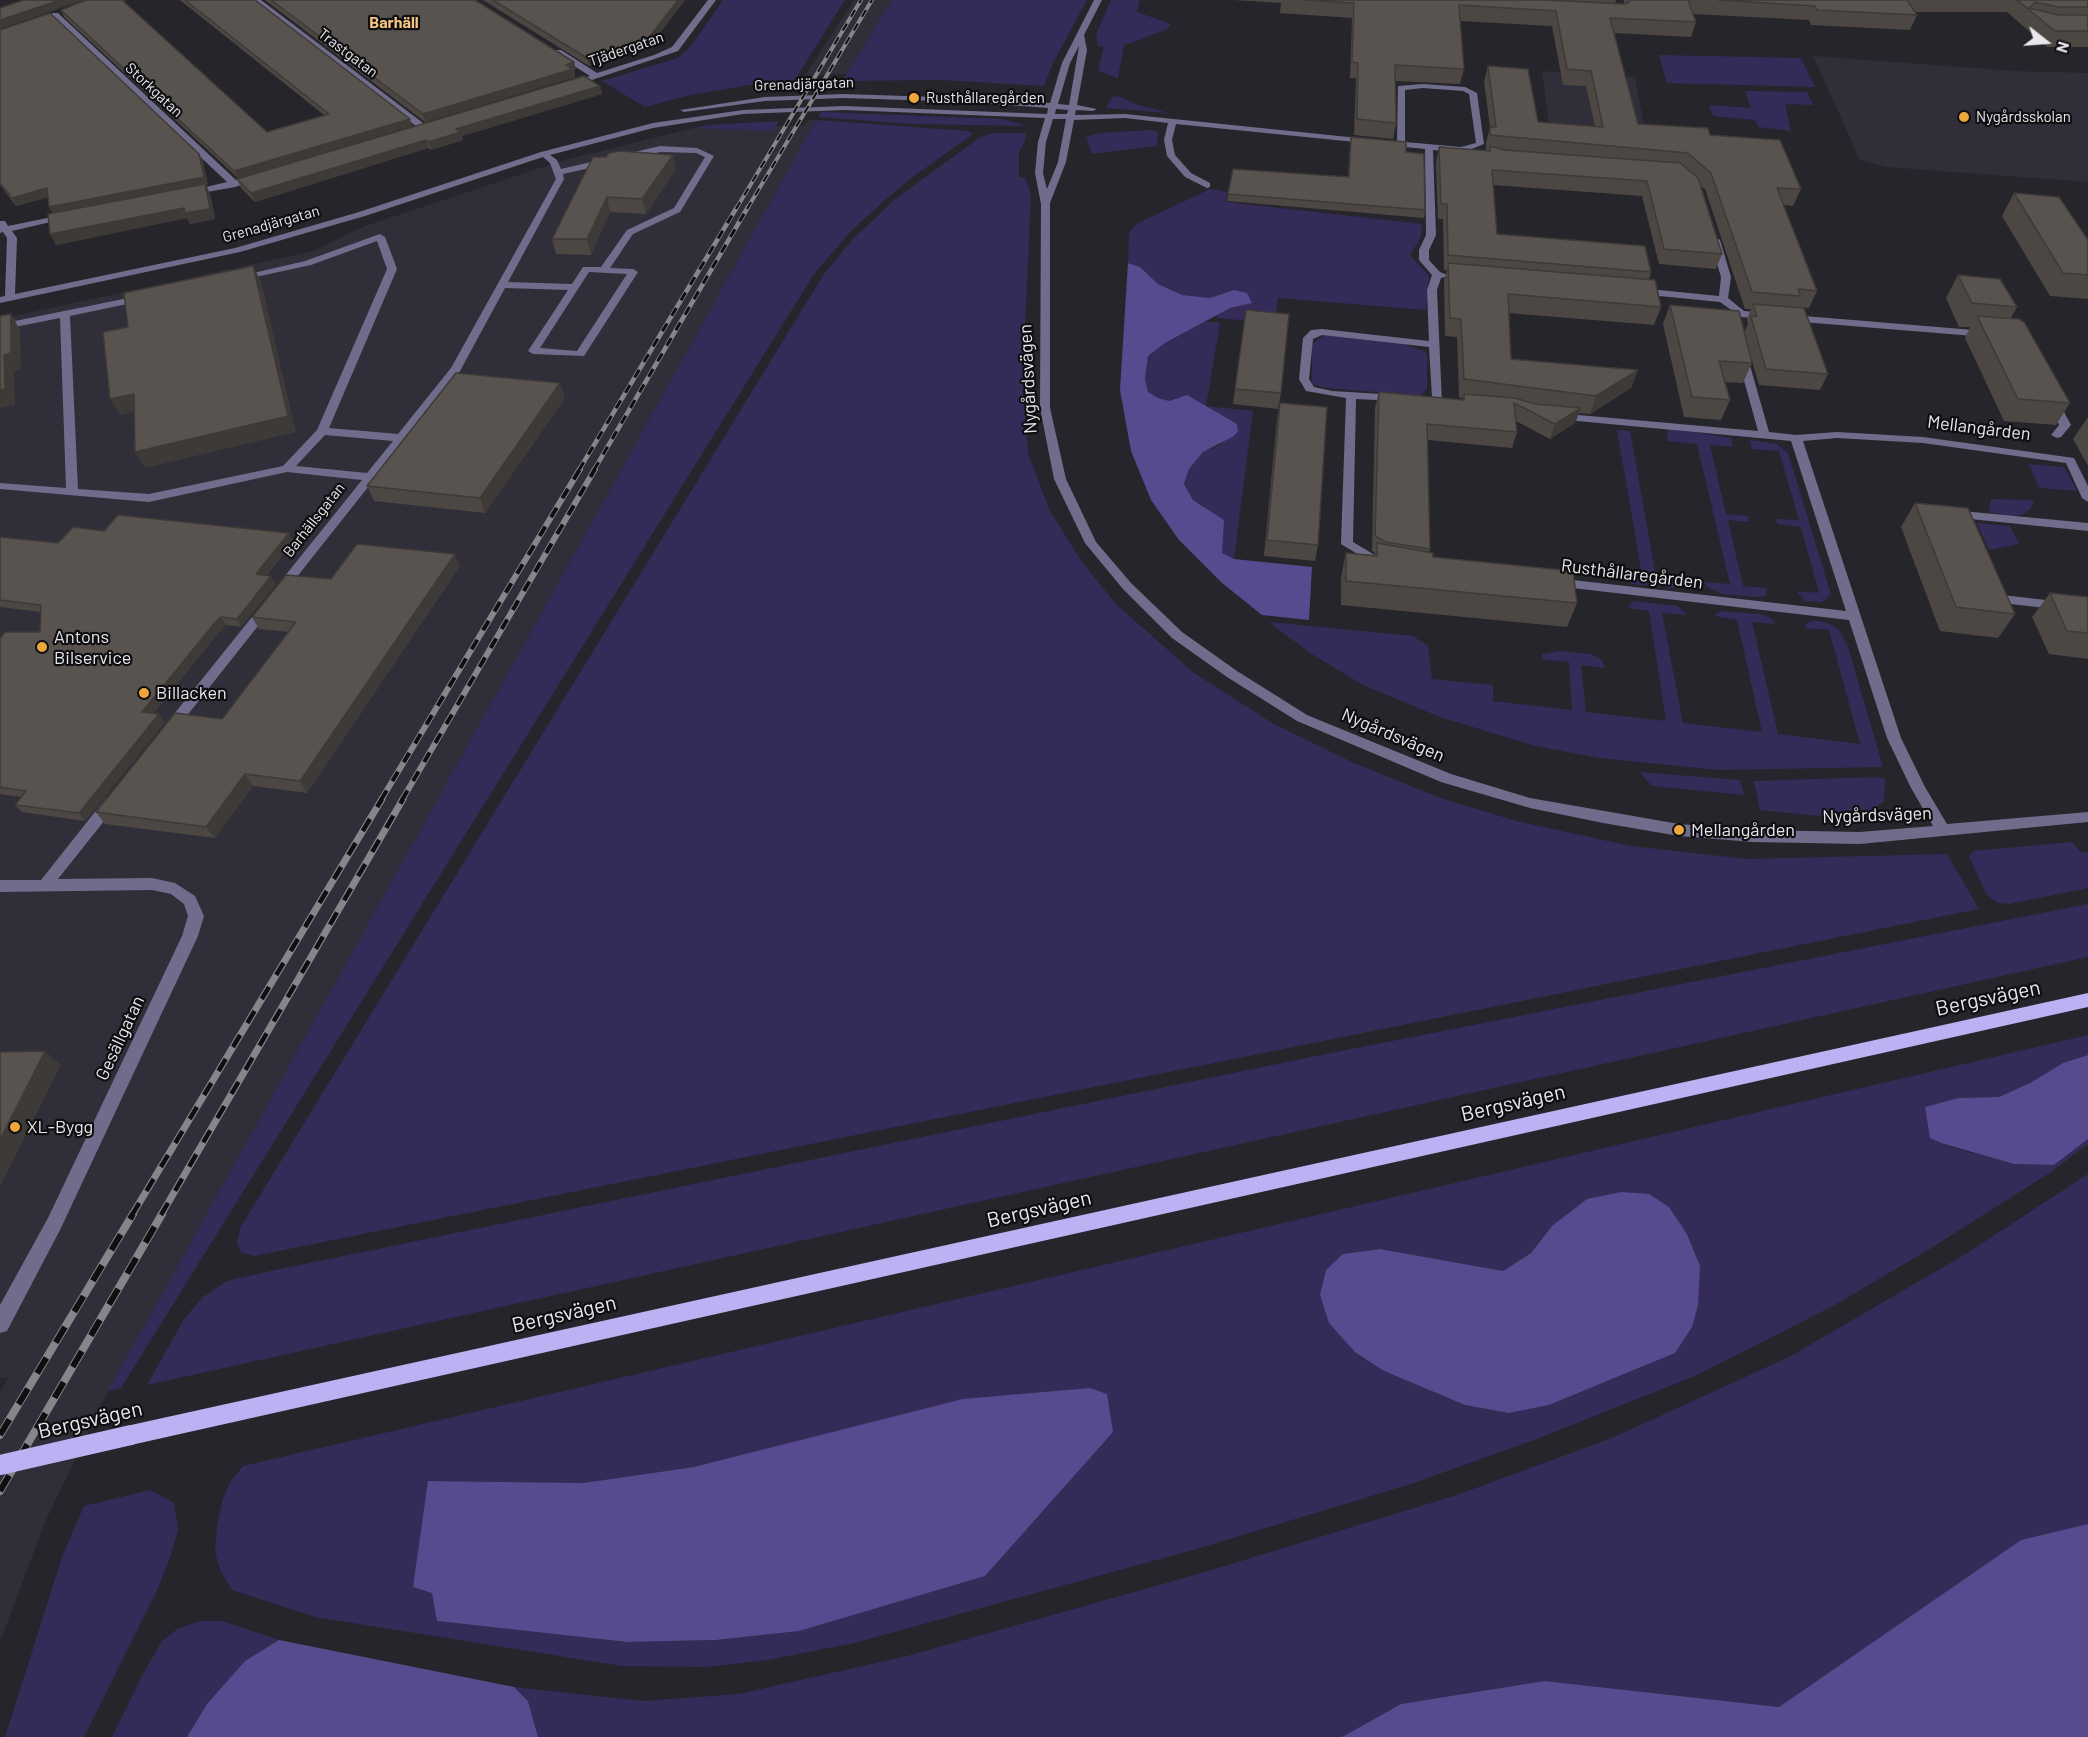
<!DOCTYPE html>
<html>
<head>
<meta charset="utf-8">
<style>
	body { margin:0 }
	#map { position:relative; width:2088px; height:1737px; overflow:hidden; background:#26252b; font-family:Barlow,sans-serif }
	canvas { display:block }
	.north { position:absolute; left:2016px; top:12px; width:60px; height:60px; -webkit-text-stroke:4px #0f0f11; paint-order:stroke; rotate:107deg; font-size:16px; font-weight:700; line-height:24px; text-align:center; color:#e8e7eb }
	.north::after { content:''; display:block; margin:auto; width:21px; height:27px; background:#e8e7eb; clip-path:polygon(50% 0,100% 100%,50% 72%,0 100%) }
</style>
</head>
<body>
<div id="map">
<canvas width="2088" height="1737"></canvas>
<div class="north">N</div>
</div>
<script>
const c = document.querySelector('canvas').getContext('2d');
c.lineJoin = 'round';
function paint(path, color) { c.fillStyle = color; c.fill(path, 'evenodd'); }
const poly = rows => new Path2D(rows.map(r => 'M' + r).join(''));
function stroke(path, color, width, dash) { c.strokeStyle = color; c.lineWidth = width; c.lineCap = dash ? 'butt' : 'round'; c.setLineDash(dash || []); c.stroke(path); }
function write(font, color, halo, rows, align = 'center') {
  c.font = font + ' Barlow,sans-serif'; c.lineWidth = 4.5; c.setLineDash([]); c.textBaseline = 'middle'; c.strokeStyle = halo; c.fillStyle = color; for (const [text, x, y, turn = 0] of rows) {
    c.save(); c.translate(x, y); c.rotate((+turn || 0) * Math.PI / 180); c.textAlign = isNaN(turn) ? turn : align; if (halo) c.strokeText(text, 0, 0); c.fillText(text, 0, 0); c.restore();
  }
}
paint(poly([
	[854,0,892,0,846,74,805,76],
	[1813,56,2015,71,2088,73,2088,182,1886,167,1860,160],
	[1542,71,1635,77,1644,126,1549,127],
	[808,120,816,120,108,1391,45,1522,0,1642,0,1392,9,1377,0,1378,0,319,313,251,365,226,564,160,694,128,773,130,776,126,804,126]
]), '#2f2e39');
paint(poly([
	[723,0,845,0,792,84,749,85,690,95,645,107,602,81,678,58,691,46],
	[892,0,1087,0,1053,63,1044,86,941,80,842,81],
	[1111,0,1140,0,1137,12,1171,24,1167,29,1132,43,1124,44,1118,78,1098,71,1104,47,1098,46,1096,34],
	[1659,55,1801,58,1815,87,1667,83],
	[1745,91,1807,92,1813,105,1785,104,1791,131,1758,127,1755,120,1713,116,1709,105,1751,108],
	[1119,96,1135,104,1169,113,1106,108,1112,97],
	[821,112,1001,119,1028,126,915,124,818,117],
	[816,120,968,131,973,134,910,179,883,202,852,230,814,274,121,1388,108,1391],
	[779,121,773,131,694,128,709,125],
	[1151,130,1158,132,1157,146,1092,154,1086,137,1100,133],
	[993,133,1026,133,1025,141,1019,153,1019,177,1025,178,1031,194,1024,350,1028,453,1050,511,1082,562,1117,605,1194,673,1274,724,1354,763,1440,798,1520,822,1631,846,1747,859,1947,854,1979,909,254,1256,241,1252,237,1243,240,1228,824,274,853,239,893,201,979,138],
	[1210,189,1227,192,1226,202,1422,224,1421,237,1410,255,1429,276,1426,310,1278,298,1275,323,1217,318,1218,314,1230,308,1251,303,1247,293,1234,290,1210,298,1182,295,1158,284,1140,267,1128,263,1129,233,1136,224],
	[1206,321,1220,323,1206,406,1253,411,1234,559,1222,553,1204,506,1193,500,1184,484,1189,469,1203,452,1220,445,1237,425,1179,397,1169,401,1158,398,1148,392,1145,379,1148,356,1165,343],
	[1324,335,1403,344,1424,351,1427,355,1427,389,1421,395,1413,395,1326,388,1312,384,1312,344],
	[1667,428,1731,438,1733,447,1710,445,1726,514,1748,516,1749,522,1728,520,1743,586,1767,588,1766,596,1757,597,1722,594,1706,586,1705,582,1730,584,1697,444,1668,441],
	[1617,430,1630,431,1656,577,1681,579,1680,586,1675,588,1632,584,1622,575,1642,575],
	[1750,440,1777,444,1788,453,1831,594,1823,602,1805,601,1796,591,1819,593,1801,527,1777,524,1776,519,1799,520,1779,451,1752,449],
	[2028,464,2064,467,2077,491,2040,488],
	[1991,499,2031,500,2034,503,2030,510,2021,515,2010,516,1989,512],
	[1977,523,2010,526,2019,544,1989,550],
	[1633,601,1678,606,1687,615,1662,613,1683,723,1762,732,1737,620,1714,616,1721,611,1760,614,1771,618,1776,624,1752,622,1778,734,1860,744,1829,630,1806,628,1805,624,1814,620,1830,624,1839,630,1848,647,1883,767,1718,770,1600,758,1535,746,1440,717,1363,685,1310,653,1269,622,1413,636,1428,646,1432,679,1493,685,1493,701,1572,710,1569,662,1541,659,1542,654,1559,651,1591,654,1602,660,1605,668,1581,665,1586,712,1666,721,1649,611,1628,608],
	[1639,772,1740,780,1744,795,1652,786],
	[1876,777,1885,779,1884,801,1867,815,1850,819,1760,810,1754,781],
	[2072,842,2081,852,2088,852,2088,888,2009,904,1998,903,1987,895,1969,857,1973,851],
	[2088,904,2088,957,147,1385,184,1319,203,1297,227,1281,261,1273,1321,1055],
	[2088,1035,2088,1055,2063,1063,2030,1083,1999,1097,1958,1098,1925,1107,1944,1145,2014,1164,2054,1165,2088,1139,2088,1144,2051,1172,1928,1250,1833,1306,1695,1376,1542,1437,1414,1483,1200,1548,854,1643,768,1660,706,1667,622,1666,315,1617,232,1590,221,1572,215,1553,217,1525,223,1499,230,1482,243,1466],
	[1669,1207,1687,1234,1700,1266,1675,1353,1549,1405,1509,1413,1465,1405,1384,1371,1343,1254,1380,1249,1503,1271,1531,1253,1552,1226],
	[694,1467,799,1631,716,1640,627,1642,438,1621,432,1593,428,1481,583,1483],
	[2088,1174,2088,1524,2021,1540,1779,1707,1544,1681,1401,1704,1342,1737,538,1737,528,1701,514,1687,643,1701,739,1694,907,1656,1205,1572,1457,1495,1612,1438,1791,1356,1964,1255],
	[150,1490,174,1503,178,1529,171,1555,158,1588,84,1737,5,1737,62,1557,84,1506],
	[200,1621,222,1621,279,1640,245,1662,207,1704,187,1737,112,1737,143,1674,162,1641,177,1629]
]), '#342b59');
paint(poly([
	[1128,263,1140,267,1158,284,1182,295,1210,298,1234,290,1247,293,1252,303,1230,308,1165,343,1148,356,1145,379,1148,392,1158,398,1169,401,1187,395,1237,424,1238,431,1234,436,1203,452,1189,469,1184,484,1193,500,1224,520,1222,553,1234,559,1312,567,1309,620,1262,615,1222,583,1179,540,1151,500,1131,451,1120,390],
	[2088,1055,2088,1139,2054,1165,2014,1164,1944,1144,1930,1138,1925,1107,1958,1098,1999,1097,2030,1083,2063,1063],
	[1621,1192,1649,1194,1669,1207,1687,1234,1700,1266,1698,1305,1692,1327,1675,1353,1549,1405,1509,1413,1465,1405,1384,1371,1355,1352,1329,1323,1320,1295,1326,1270,1343,1254,1380,1249,1503,1271,1531,1253,1552,1226,1587,1199],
	[1090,1388,1107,1394,1113,1432,985,1576,799,1631,716,1640,627,1642,437,1621,432,1593,413,1587,428,1481,583,1483,694,1467,963,1399],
	[2088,1524,2088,1737,1342,1737,1401,1704,1544,1681,1779,1707,2021,1540],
	[279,1640,514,1687,528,1701,538,1737,187,1737,207,1704,245,1661]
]), '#584a8e');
paint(poly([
	[252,0,261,0,427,126,427,130,421,130,252,0],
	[708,0,716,0,678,51,571,87,564,85,590,76,555,54,555,50,561,50,597,73,654,55,672,47,708,0],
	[1094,0,1102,0,1084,35,1087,50,1077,105,1097,109,1093,111,1076,110,1075,115,1125,114,1397,142,1398,86,1423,84,1465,87,1477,93,1484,144,1462,153,1433,150,1436,235,1429,250,1429,260,1440,272,1450,276,1441,278,1437,290,1442,403,1422,403,1417,400,1422,397,1432,397,1429,347,1322,335,1313,339,1309,379,1314,387,1332,391,1398,395,1403,398,1398,401,1356,399,1353,542,1383,560,1383,566,1379,567,1341,544,1346,398,1306,391,1299,379,1303,338,1311,330,1322,329,1429,341,1427,290,1432,275,1419,260,1419,250,1426,235,1425,149,1176,124,1172,140,1175,155,1191,173,1210,183,1210,187,1207,188,1185,177,1167,156,1164,140,1168,123,1125,118,1074,120,1066,162,1050,203,1050,408,1066,479,1096,542,1131,583,1182,632,1237,671,1307,715,1451,774,1530,798,1679,824,1753,830,1860,832,1933,826,1911,788,1887,738,1849,620,1555,586,1549,582,1555,578,1846,611,1791,441,1556,419,1551,416,1556,413,1758,431,1737,355,1742,352,1747,355,1769,432,1796,435,1837,432,1923,437,2074,458,2088,486,2088,502,2082,498,2066,463,1923,443,1837,438,1803,441,1901,738,1925,787,1947,824,2088,812,2088,822,1860,844,1753,842,1679,836,1603,823,1530,808,1441,782,1297,721,1227,677,1172,638,1123,589,1085,543,1054,479,1040,408,1041,204,1035,173,1038,142,1045,118,844,110,743,114,653,128,550,155,557,160,561,169,660,146,697,148,714,156,680,212,633,234,610,268,633,269,638,272,584,356,533,354,528,351,568,290,505,288,460,371,174,732,164,732,162,729,362,480,287,472,149,502,0,489,0,483,66,488,60,318,0,330,0,324,143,295,146,296,146,300,70,316,78,489,149,494,283,466,317,430,387,269,377,241,311,265,237,281,232,278,305,261,380,234,385,237,397,269,329,428,398,434,451,368,556,179,550,163,543,157,365,216,240,252,0,303,0,297,5,296,7,238,3,232,0,233,0,221,5,221,8,226,67,214,72,217,12,231,17,238,15,294,235,248,359,212,541,152,653,123,743,110,844,106,1047,114,1048,108,968,102,843,98,765,101,684,112,680,110,765,97,843,94,968,98,1050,103,1062,63,1094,0],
	[1079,46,1069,105,1058,104,1070,63,1079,46],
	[1423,88,1463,91,1469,94,1476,143,1461,147,1405,142,1405,90,1423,88],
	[1056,109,1068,110,1067,114,1055,114,1056,109],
	[1053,119,1066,119,1058,162,1047,189,1043,173,1046,142,1053,119],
	[660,152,696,153,705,157,674,208,627,230,601,267,583,267,572,284,508,282,564,179,563,174,660,152],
	[589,272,627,274,577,351,540,348,589,272],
	[325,435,393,441,367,473,296,466,325,435],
	[52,13,58,13,236,180,258,174,261,175,261,179,235,187,185,196,185,192,227,182,52,17,52,13],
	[1715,237,1720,240,1731,277,1728,298,1744,311,1986,331,1991,334,1986,337,1741,317,1720,302,1639,294,1634,291,1639,288,1719,296,1721,277,1710,240,1715,237],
	[2052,396,2057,399,2071,425,2061,437,2057,438,2051,435,2059,425,2047,399,2052,396],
	[1962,511,2088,523,2088,531,1970,519,1972,523,1966,527,1962,526,1956,515,1962,511],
	[1995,588,1999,589,2003,595,2088,605,2088,613,1994,602,1989,592,1995,588],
	[111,797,116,798,118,802,116,806,58,879,152,878,175,883,195,896,204,916,198,936,60,1230,7,1331,0,1333,0,1305,48,1218,182,936,188,916,184,904,171,894,152,890,0,892,0,880,41,880,106,798,111,797]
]), '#706c8b');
paint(poly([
	[2088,993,2088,1007,131,1445,124,1442,121,1435,124,1428,131,1425,2088,993]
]), '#bbb2f3');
const railFar4 = poly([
	[736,209,861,0],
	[747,209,872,0]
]);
const railFar3 = poly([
	[579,470,737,207],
	[594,470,748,207]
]);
const railFar2 = poly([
	[381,800,580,469],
	[402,800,595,469]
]);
const railFar1 = poly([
	[132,1215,382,799],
	[161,1215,403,799]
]);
const rail = poly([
	[0,1435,133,1214],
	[0,1491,162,1214]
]);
stroke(railFar4, '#86858a', 4);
stroke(railFar3, '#86858a', 4.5);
stroke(railFar2, '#86858a', 6);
stroke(railFar1, '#86858a', 7);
stroke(rail, '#86858a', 8);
stroke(railFar4, '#0f0f11', 2, [8]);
stroke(railFar3, '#0f0f11', 3, [9]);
stroke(railFar2, '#0f0f11', 4, [11]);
stroke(railFar1, '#0f0f11', 4.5, [14]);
stroke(rail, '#0f0f11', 6, [18]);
stroke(poly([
	[0,1465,131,1435]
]), '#bbb2f3', 20);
paint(poly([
	[125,0,123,2,267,132,324,115,180,0,255,0,412,126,238,178,64,17,61,10],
	[265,0,475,0,576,69,574,70,575,77,425,122],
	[483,0,685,0,649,47,589,66],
	[1233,0,1616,0,1615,4,1624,4,1624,0,2088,0,2088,47,2047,47,2007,12,1915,12,1917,15,1910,30,1811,25,1809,20,1693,14,1696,22,1691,37,1614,33,1638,124,1710,135,1801,189,1793,206,1783,205,1817,291,1809,308,1795,307,1828,374,1820,390,1759,385,1744,333,1748,324,1747,319,1751,309,1745,309,1705,189,1701,186,1722,254,1716,269,1659,264,1642,196,1493,185,1497,234,1651,272,1649,280,1661,307,1654,325,1508,313,1511,359,1638,370,1631,388,1590,414,1579,413,1575,423,1550,439,1516,421,1517,432,1512,448,1428,440,1430,549,1429,553,1433,557,1577,603,1567,627,1341,605,1341,577,1346,553,1374,555,1375,553,1372,551,1375,408,1379,392,1462,400,1463,398,1459,397,1457,337,1445,336,1444,281,1447,270,1444,270,1443,219,1438,219,1436,162,1439,147,1486,151,1486,143,1490,127,1484,82,1488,66,1538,122,1595,126,1586,86,1563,85,1552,26,1460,21,1464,69,1460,84,1395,81,1396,123,1393,139,1354,135,1356,78,1350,78,1352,18,1280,13,1281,3],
	[0,30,199,154,203,162,208,185,206,185,210,194,215,219,190,224,187,218,56,245,52,213,48,197,16,206,0,185],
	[600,86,602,94,462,136,463,140,431,150,428,148,255,202,241,188,237,179],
	[1351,137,1406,152,1425,210,1424,218,1227,201,1228,194,1348,177],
	[673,155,676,169,646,214,610,212,591,255,556,254,552,239,606,157],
	[2014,193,2088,240,2088,299,2050,296,2002,216],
	[1958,275,2017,307,2010,319,2070,403,2056,425,2004,421,1965,338,1970,327,1959,327,1946,298],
	[1670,305,1752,363,1743,383,1725,382,1730,400,1721,420,1684,417,1663,324],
	[1235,389,1281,393,1278,409,1233,404],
	[565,398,485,513,374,501,367,486],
	[1280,403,1318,545,1315,561,1264,556,1277,419],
	[2088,417,2088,466,2073,439],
	[1915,503,2015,614,1998,638,1940,631,1901,527],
	[104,531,293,541,266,576,276,584,241,627,226,625,219,632,153,714,165,722,85,821,22,812,15,805,21,797,0,794,0,639,40,632,41,612,0,607,0,537,58,543],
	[460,566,307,793,253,786,215,838,105,824,96,812,222,719,289,632,259,629,252,617,331,579],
	[2050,593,2088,597,2088,659,2049,654,2032,617]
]), '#4c4743');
paint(poly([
	[60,0,84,0,0,29,0,20],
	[678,0,685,0,649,47,589,66,587,58],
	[574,62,576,69,574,70,575,77,425,122,423,114],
	[600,86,602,94,462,136,463,140,431,150,428,142,456,129],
	[410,119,412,126,238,178,234,171],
	[426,140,428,148,255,202,251,193],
	[199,154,203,162,208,185,206,185,210,194,215,219,190,224,187,218,56,245,50,234,205,185,53,215,49,207],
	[673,155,676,169,646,214,642,199],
	[47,188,52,196,16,206,12,198],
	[607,197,610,212,591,255,587,239],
	[253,266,261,281,296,432,145,468,135,452],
	[11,314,20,330,21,369,14,371,15,405,0,408,0,390,4,355],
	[1638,370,1631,388,1590,414,1596,396],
	[560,383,565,398,485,513,480,498],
	[134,394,143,410,120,415,110,399],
	[1581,408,1575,423,1550,439,1555,424],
	[289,533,293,541,260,582,256,574],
	[455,554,460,566,307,793,300,781],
	[271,576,276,584,241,627,237,619],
	[221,617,226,625,219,632,148,720,142,712,214,624],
	[159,714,165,722,85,821,79,813],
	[245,774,253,786,215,838,206,827],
	[45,1051,61,1065,0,1187,0,1140]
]), '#3e3a37');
const building = poly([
	[24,0,60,0,0,20,0,8,24,0],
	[86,0,122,0,267,132,329,114,185,0,255,0,410,119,234,171,61,10,86,0],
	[271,0,475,0,574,62,566,65,573,69,423,114,271,0],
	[493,0,678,0,647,40,587,58,493,0],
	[1305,0,1547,0,1624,4,1629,2,1629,0,1688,0,1696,22,1610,18,1638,124,1708,128,1710,135,1780,140,1801,189,1777,188,1817,291,1798,289,1800,296,1752,292,1711,173,1688,153,1490,135,1490,127,1496,127,1488,66,1528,69,1538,122,1603,127,1591,71,1567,69,1556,11,1459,5,1464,69,1395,65,1396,123,1357,119,1358,63,1352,62,1354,3,1305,0],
	[1718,0,1907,0,1917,15,1817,10,1815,6,1718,0],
	[2017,0,2088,0,2088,7,2059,7,2035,2,2029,8,2059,15,2088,15,2088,31,2055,31,2017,0],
	[50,13,199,154,204,177,49,207,47,188,12,198,0,183,0,30,50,13],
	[584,76,600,86,456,129,461,132,428,142,426,140,251,193,237,179,584,76],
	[1351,137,1406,142,1406,152,1424,154,1425,210,1228,194,1233,169,1349,177,1351,137],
	[1490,146,1504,150,1680,163,1698,178,1722,254,1664,249,1647,181,1492,170,1497,234,1645,246,1651,272,1448,255,1447,204,1441,204,1439,147,1490,151,1490,146],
	[621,151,673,155,642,199,607,197,587,239,552,239,593,157,606,157,609,153,621,151],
	[205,184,210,209,185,213,184,208,50,234,48,214,205,184],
	[2014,193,2059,197,2088,240,2088,275,2063,273,2014,193],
	[1448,263,1655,280,1661,307,1508,294,1511,359,1638,370,1596,396,1464,379,1461,319,1450,318,1448,263],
	[253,266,288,416,135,452,134,394,110,399,103,332,128,327,124,293,253,266],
	[1958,275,2000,279,2017,307,1972,303,1958,275],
	[1753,304,1804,308,1828,374,1766,369,1751,317,1757,316,1753,304],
	[1670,305,1739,311,1752,363,1719,361,1730,400,1692,397,1670,305],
	[1246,310,1289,314,1281,393,1235,389,1246,310],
	[11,314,11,353,4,355,5,389,0,390,0,316,11,314],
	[1977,316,2019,319,2024,322,2070,403,2018,399,1977,316],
	[456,373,560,383,480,498,367,486,456,373],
	[1379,392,1464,400,1464,394,1515,398,1535,404,1581,408,1555,424,1514,403,1517,432,1427,424,1430,549,1386,542,1375,536,1379,392],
	[1280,403,1327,407,1318,545,1267,540,1280,403],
	[1915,503,1968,508,2015,614,1956,607,1915,503],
	[118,515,289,533,256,574,271,576,237,619,221,617,214,624,142,712,159,714,79,813,15,805,26,791,0,787,0,639,5,632,40,632,41,605,0,600,0,537,58,543,73,527,104,531,118,515],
	[1377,543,1433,553,1433,557,1573,571,1577,603,1346,581,1346,553,1377,556,1377,543],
	[357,544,455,554,300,781,245,774,206,827,96,812,175,713,222,719,296,622,252,617,286,575,331,579,357,544],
	[2050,593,2088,597,2088,633,2067,631,2050,593],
	[45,1051,0,1140,0,1052,45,1051]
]);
paint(building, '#58534e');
stroke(building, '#3e3a37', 1.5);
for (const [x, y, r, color] of [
	[914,98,6,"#eea73d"],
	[1964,117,6,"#eea73d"],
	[42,647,6,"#eea73d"],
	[144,693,6,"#eea73d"],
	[1679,830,6,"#eea73d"],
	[15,1127,6,"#eea73d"]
]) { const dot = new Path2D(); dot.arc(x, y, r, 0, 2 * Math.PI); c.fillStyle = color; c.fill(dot); stroke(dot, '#0f0f11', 2); }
write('15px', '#e8e7eb', '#0f0f11', [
	["Tjädergatan",626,49,-19],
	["Trastgatan",348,53,37],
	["Grenadjärgatan",804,84,-2],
	["Storkgatan",154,90,43],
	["Grenadjärgatan",271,224,-16],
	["Barhällsgatan",314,520,-52]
]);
write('15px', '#e8e7eb', '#0f0f11', [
	["Rusthållaregården",926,98],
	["Nygårdsskolan",1976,117]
], 'left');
write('bold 16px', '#f6c483', '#0f0f11', [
	["Barhäll",394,23]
]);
write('18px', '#e8e7eb', '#0f0f11', [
	["Nygårdsvägen",1028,379,-93],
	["Mellangården",1979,428,7],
	["Rusthållaregården",1632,574,7],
	["Nygårdsvägen",1393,735,23],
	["Nygårdsvägen",1877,815,-2],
	["Gesällgatan",120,1038,-65]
]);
write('18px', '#e8e7eb', '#0f0f11', [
	["Antons",54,637],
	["Bilservice",54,658],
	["Billacken",156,693],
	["Mellangården",1691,830],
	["XL-Bygg",27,1127]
], 'left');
write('21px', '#e8e7eb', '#0f0f11', [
	["Bergsvägen",1988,998,-12],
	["Bergsvägen",1513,1103,-13],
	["Bergsvägen",1039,1209,-13],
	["Bergsvägen",564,1314,-13],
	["Bergsvägen",90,1420,-13]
]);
</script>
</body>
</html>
